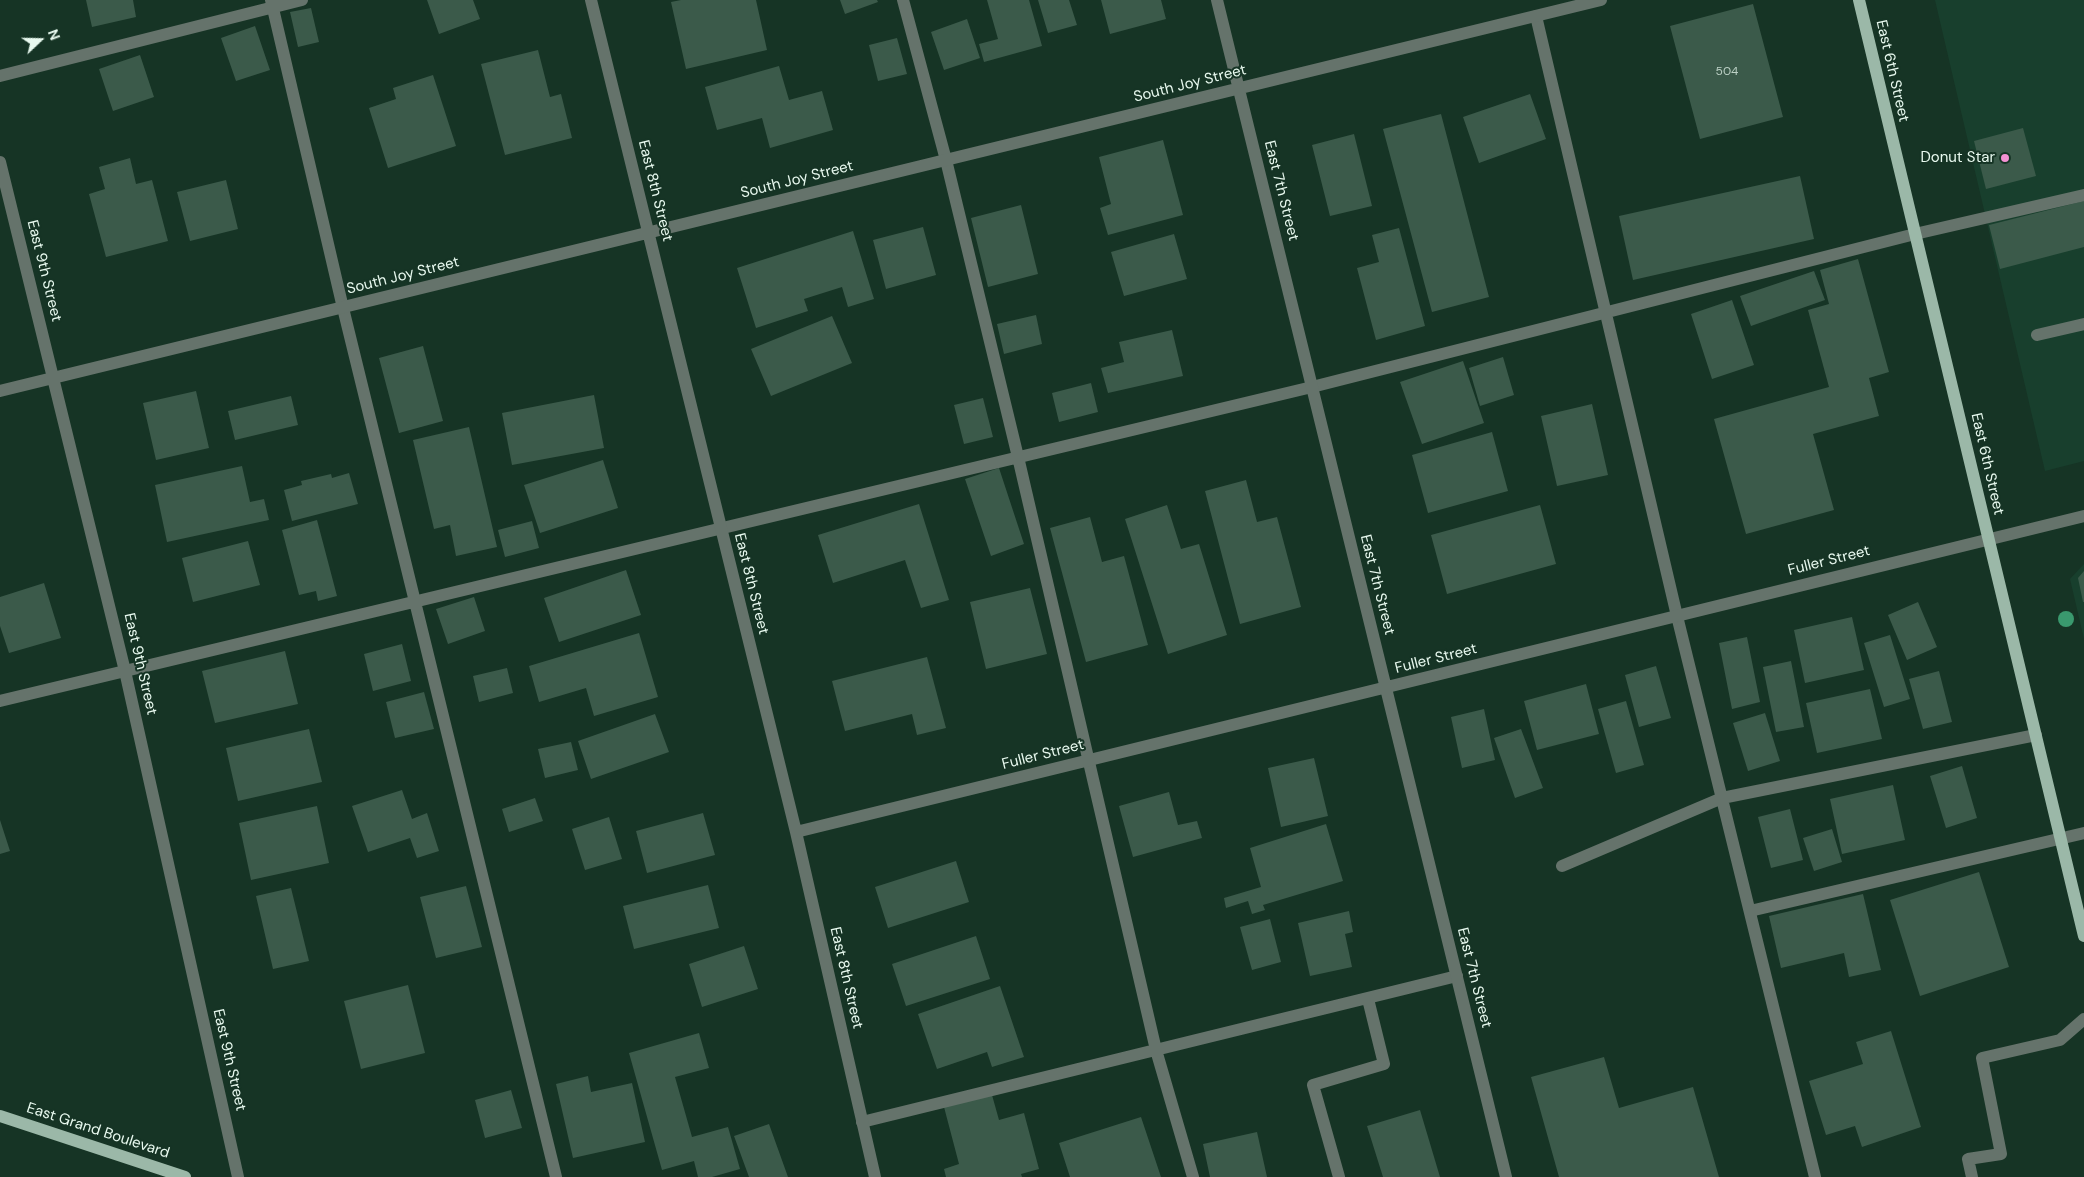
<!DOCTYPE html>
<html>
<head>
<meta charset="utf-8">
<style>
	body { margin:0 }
	#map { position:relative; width:2084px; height:1177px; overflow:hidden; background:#163425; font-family:"DM Sans",sans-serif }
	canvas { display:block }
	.north { position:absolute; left:15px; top:15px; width:50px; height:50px; -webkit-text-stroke:4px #163425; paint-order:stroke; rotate:69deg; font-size:14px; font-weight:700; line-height:20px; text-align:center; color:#e8f9ef }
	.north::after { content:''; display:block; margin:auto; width:18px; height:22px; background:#e8f9ef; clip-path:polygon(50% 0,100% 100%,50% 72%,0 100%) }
</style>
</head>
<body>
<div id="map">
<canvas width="2084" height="1177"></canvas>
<div class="north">N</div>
</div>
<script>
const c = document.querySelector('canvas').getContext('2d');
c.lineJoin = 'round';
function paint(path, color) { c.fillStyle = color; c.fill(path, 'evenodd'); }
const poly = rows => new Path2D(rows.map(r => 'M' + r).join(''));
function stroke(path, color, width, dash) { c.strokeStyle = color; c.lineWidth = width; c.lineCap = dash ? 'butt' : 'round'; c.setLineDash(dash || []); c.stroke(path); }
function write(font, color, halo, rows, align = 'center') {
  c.font = font + ' "DM Sans",sans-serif'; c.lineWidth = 4; c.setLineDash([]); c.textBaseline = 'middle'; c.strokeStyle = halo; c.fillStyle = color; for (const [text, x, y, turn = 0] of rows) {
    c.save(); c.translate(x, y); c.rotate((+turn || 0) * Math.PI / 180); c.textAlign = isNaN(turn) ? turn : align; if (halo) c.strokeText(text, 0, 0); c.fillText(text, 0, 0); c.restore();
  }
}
paint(poly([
	[1935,0,2084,0,2084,461,2045,471],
	[2084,564,2084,639,2070,579]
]), '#183f2d');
paint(poly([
	[86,0,133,0,136,17,92,27],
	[427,0,473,0,480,19,439,34],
	[681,0,756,0,767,50,686,69,671,2],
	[840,0,877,0,878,2,845,14],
	[987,0,1029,0,1042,46,984,62,979,44,998,39],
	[1038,0,1069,0,1077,25,1048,33],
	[1101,0,1161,0,1166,19,1110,34],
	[1753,4,1783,117,1700,139,1670,26],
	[311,8,319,42,298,47,290,12],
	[967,19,980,58,944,70,931,32],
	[255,26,270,70,236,81,221,38],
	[897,38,907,74,878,81,869,45],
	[538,50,550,97,561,94,572,138,505,155,481,64],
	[140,55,154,97,113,111,99,69],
	[779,66,789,100,822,91,833,130,770,148,762,118,717,130,705,87],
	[433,75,456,146,388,168,369,108,396,99,393,88],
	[1530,94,1546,139,1479,163,1463,117],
	[1441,114,1489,297,1432,312,1383,129],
	[2023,128,2036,176,1986,189,1974,141],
	[1354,134,1372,206,1330,216,1312,145],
	[1163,140,1183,215,1108,235,1100,208,1111,204,1099,157],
	[130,158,136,184,152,180,168,241,106,257,89,194,105,189,99,167],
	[1800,176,1814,239,1633,280,1619,216],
	[226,180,238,229,190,241,177,192],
	[2084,201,2084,247,2000,269,1989,225],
	[1021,205,1038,274,988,287,971,218],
	[923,227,936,275,886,289,873,240],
	[1399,228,1425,326,1376,340,1357,268,1379,262,1372,235],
	[853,231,874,299,848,307,842,287,804,299,808,311,756,328,737,268],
	[1174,234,1187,279,1124,296,1111,252],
	[1858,259,1889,372,1869,378,1879,416,1813,434,1834,510,1746,534,1714,419,1829,387,1808,310,1829,304,1820,270],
	[1814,271,1825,300,1751,326,1740,296],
	[1732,300,1754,365,1712,379,1691,314],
	[1036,315,1042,344,1004,354,997,324],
	[832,316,852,363,771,396,751,349],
	[1172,330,1183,376,1108,393,1101,368,1124,362,1119,342],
	[423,346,443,421,399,433,379,358],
	[1503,357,1514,395,1480,406,1469,368],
	[1463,361,1484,423,1422,444,1400,382],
	[1091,383,1098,412,1059,422,1052,393],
	[196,391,209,448,156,460,143,403],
	[594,395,604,448,512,465,502,413],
	[291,396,298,425,235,440,228,411],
	[983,398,993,437,964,444,954,405],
	[1592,404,1608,475,1557,486,1541,416],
	[469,427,497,547,456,556,450,525,434,529,413,440],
	[1492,432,1508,491,1428,513,1412,455],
	[603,460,618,508,540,533,524,485],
	[242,466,250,502,264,499,269,520,167,542,155,485],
	[999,468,1024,544,991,556,965,479],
	[349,473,358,504,292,521,284,490,302,485,301,481,331,474,332,478],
	[1246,480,1257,522,1277,517,1301,607,1240,624,1205,491],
	[919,504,949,600,921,608,905,560,833,583,818,535],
	[1167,505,1181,549,1199,544,1227,635,1168,654,1125,519],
	[1540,505,1556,564,1447,594,1431,535],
	[1090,517,1102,562,1124,556,1148,645,1086,662,1050,528],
	[317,520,337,596,318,601,316,591,299,595,282,530],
	[532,521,539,548,505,557,498,530],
	[248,541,260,585,193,602,182,558],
	[626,570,641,615,559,642,544,598],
	[2084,571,2084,602,2083,602,2078,578],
	[44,583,61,638,9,653,0,626,0,597],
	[1030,588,1047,654,986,669,970,602],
	[474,597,485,631,448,644,436,609],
	[1918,602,1937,647,1907,660,1888,615],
	[1852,617,1864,670,1805,683,1794,630],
	[639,633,658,697,594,716,586,688,539,702,529,666],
	[1890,635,1910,699,1884,707,1864,643],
	[1747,637,1760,702,1732,709,1719,643],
	[402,644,411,681,373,691,364,654],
	[285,651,298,704,215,723,202,671],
	[927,657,946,728,917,735,912,714,845,731,832,681],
	[1791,661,1804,727,1776,732,1763,667],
	[1656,666,1671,718,1639,727,1625,675],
	[507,668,513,693,479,702,473,676],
	[1939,671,1952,722,1923,729,1909,679],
	[1586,684,1599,734,1537,750,1524,701],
	[1870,689,1882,739,1817,753,1806,703],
	[424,692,434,729,395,738,386,702],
	[1626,701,1644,765,1616,773,1598,709],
	[1484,709,1495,760,1462,768,1451,717],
	[1765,713,1780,761,1748,771,1733,723],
	[655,714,669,752,591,779,578,741],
	[309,729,322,782,238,801,226,748],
	[1521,729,1543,788,1515,798,1494,738],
	[571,742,578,770,545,778,538,749],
	[1314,758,1328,816,1281,827,1268,768],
	[1962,766,1977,818,1946,828,1930,776],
	[1893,785,1905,840,1842,854,1830,799],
	[402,790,412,819,427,813,439,851,417,858,410,838,368,852,352,806],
	[1169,792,1178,825,1197,821,1202,838,1133,857,1119,806],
	[535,798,543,821,509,832,502,809],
	[317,806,329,863,251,880,239,823],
	[1790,809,1803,860,1771,868,1758,817],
	[703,813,715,855,647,873,636,831],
	[609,817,622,859,585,870,572,829],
	[0,820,10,851,0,854],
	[1326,824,1343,881,1263,905,1265,910,1252,914,1248,901,1226,908,1224,898,1261,887,1250,848],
	[1832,829,1842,862,1814,871,1803,838],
	[956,861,969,902,888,928,875,887],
	[1979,872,2009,967,1920,996,1890,900],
	[708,885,719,928,634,949,623,906],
	[466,886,482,947,436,958,420,897],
	[291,888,309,961,273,969,256,896],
	[1863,894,1881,970,1849,977,1844,953,1781,968,1769,916],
	[1349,911,1353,932,1345,934,1352,967,1310,976,1298,923],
	[1270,919,1281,962,1252,970,1240,927],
	[976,936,990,979,906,1006,892,964],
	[744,946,758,989,702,1007,689,964],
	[408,985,425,1053,361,1069,344,1001],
	[1000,986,1024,1057,992,1067,987,1052,937,1069,918,1014],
	[1891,1031,1921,1127,1862,1147,1855,1126,1826,1135,1809,1081,1863,1064,1856,1042],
	[699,1033,709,1068,675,1077,692,1137,728,1127,740,1169,712,1177,698,1177,694,1161,662,1170,629,1053],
	[1604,1057,1619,1108,1693,1087,1719,1177,1559,1177,1531,1077],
	[588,1076,591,1092,632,1083,645,1142,573,1158,556,1084],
	[511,1090,522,1128,485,1138,475,1100],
	[992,1095,999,1120,1024,1113,1039,1169,1021,1174,1022,1177,946,1177,944,1169,959,1164,944,1107],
	[1420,1110,1440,1177,1383,1177,1367,1126],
	[1141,1117,1161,1177,1070,1177,1059,1143],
	[769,1124,788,1177,749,1177,734,1136],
	[1257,1132,1267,1177,1210,1177,1203,1144]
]), '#3b5a4a');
stroke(poly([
	[271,0,343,308,556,1177],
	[903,0,946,160,1018,457,1156,1050,1193,1177],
	[1536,16,1677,616,1815,1177],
	[0,76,302,0],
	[2037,335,2084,324],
	[0,701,1312,387,1915,234,2084,195],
	[1562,866,1722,798,2036,735],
	[1750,911,2084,833],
	[862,1122,1457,976],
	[1339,1177,1313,1085,1384,1064,1368,999],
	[1972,1177,1968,1159,2001,1154,1982,1058,2060,1040,2084,1019]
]), '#65736b', 12);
stroke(poly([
	[591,0,796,832,875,1177],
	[1217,0,1506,1177],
	[0,162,125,671,238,1177],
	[0,391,1601,0],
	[796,832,2084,516]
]), '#65736b', 12);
stroke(poly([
	[1859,0,2084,936],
	[0,1116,185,1177]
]), '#9bb8a8', 12);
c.fillStyle = '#3a996e';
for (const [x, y] of [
	[2066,619]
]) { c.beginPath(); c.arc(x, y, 8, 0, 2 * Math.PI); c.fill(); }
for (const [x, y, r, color] of [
	[2005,158,5,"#f491d3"]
]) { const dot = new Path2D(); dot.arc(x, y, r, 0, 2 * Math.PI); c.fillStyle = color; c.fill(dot); stroke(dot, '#163425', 2); }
write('12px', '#bdd1c6', null, [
	["504",1727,72]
]);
write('15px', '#e8f9ef', '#163425', [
	["East 6th Street",1892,71,77],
	["South Joy Street",1190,84,-14],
	["South Joy Street",797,180,-14],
	["East 8th Street",655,191,76],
	["East 7th Street",1281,191,76],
	["East 9th Street",44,271,76],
	["South Joy Street",403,276,-14],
	["East 6th Street",1987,464,77],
	["Fuller Street",1829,561,-14],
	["East 8th Street",751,584,76],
	["East 7th Street",1377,585,76],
	["Fuller Street",1436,659,-14],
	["East 9th Street",140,664,77],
	["Fuller Street",1043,755,-14],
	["East 8th Street",846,978,77],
	["East 7th Street",1474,978,76],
	["East 9th Street",229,1060,77],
	["East Grand Boulevard",98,1131,18]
]);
write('15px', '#e8f9ef', '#163425', [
	["Donut Star",1995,158]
], 'right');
</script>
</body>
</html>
